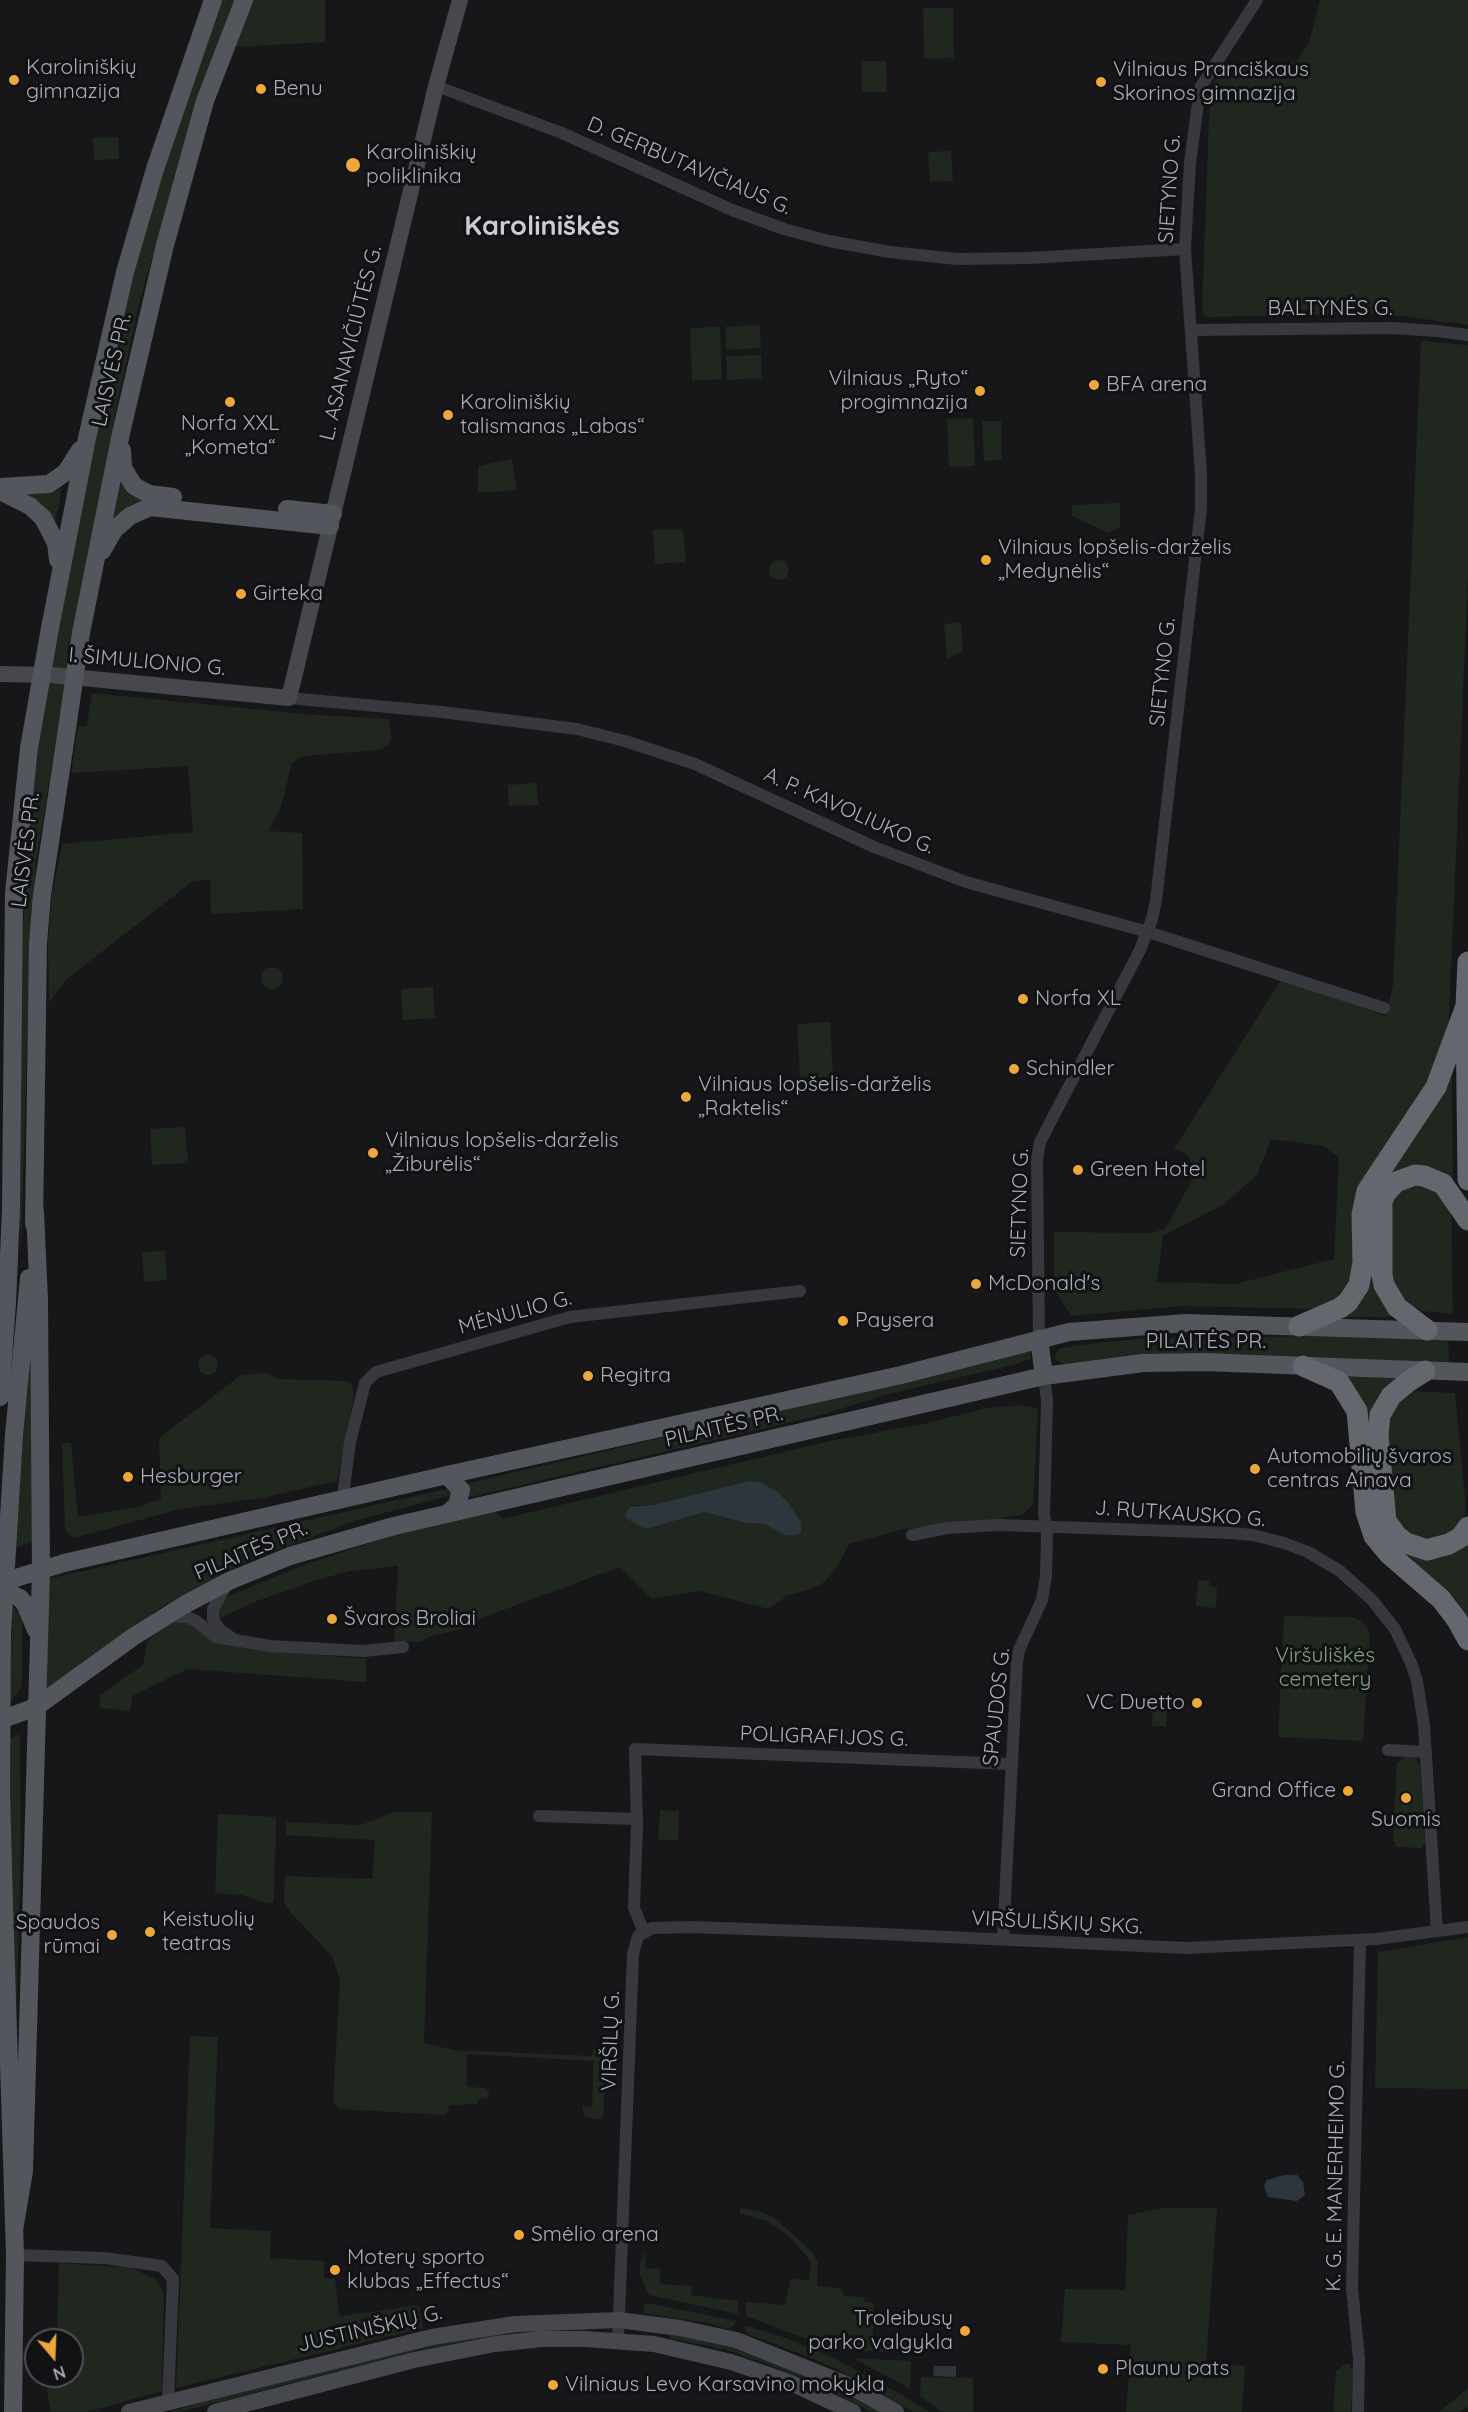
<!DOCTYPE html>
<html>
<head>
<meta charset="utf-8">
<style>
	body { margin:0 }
	#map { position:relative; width:1468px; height:2412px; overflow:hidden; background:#171719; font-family:Quicksand,sans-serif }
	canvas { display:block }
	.north { position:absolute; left:24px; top:2328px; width:60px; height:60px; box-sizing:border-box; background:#121214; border:2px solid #4e5156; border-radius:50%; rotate:161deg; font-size:16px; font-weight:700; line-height:24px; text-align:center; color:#a9afb8 }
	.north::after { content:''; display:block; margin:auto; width:21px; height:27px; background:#eea83a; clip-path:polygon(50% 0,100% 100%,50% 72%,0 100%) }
</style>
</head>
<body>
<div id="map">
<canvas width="1468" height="2412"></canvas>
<div class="north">N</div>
</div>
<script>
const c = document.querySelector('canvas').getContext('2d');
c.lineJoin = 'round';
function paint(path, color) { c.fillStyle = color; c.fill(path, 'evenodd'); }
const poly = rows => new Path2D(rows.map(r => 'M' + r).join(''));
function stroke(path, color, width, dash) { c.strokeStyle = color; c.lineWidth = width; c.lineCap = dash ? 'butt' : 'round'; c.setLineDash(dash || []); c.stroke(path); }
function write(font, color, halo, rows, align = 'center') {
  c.font = font + ' Quicksand,sans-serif'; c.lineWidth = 6; c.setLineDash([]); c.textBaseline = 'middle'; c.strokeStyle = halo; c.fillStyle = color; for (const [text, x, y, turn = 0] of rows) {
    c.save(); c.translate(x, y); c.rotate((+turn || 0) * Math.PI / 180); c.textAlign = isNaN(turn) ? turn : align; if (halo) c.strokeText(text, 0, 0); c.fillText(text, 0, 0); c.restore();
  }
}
paint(poly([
	[219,0,235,0,185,144,140,300,117,404,77,615,36,862,29,984,21,1255,19,1196,20,997,24,906,35,776,50,662,77,516,146,221],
	[253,0,325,0,325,42,234,47],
	[1320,0,1468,0,1468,325,1385,314,1208,317,1204,314,1202,309,1210,91,1214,81,1223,73,1232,70,1297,61,1309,43],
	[923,8,953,8,954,58,924,59],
	[861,61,886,61,887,92,862,92],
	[118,137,119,159,94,160,93,138],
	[951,151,953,181,930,182,928,152],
	[760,325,761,348,726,350,725,327],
	[720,327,722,379,692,381,690,328],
	[1421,341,1468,345,1468,578,1449,1014,1448,1030,1439,1065,1375,1166,1353,1277,1338,1299,1313,1309,1183,1306,1071,1316,1056,1292,1054,1283,1054,1232,1151,1233,1165,1229,1194,1177,1192,1163,1187,1154,1174,1149,1281,980,1386,1016,1393,986],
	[1271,1139,1324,1146,1339,1158,1334,1259,1235,1284,1157,1282,1163,1236,1223,1205,1257,1175],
	[761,355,762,378,727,380,726,356],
	[973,418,975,466,949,467,947,419],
	[982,421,1001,421,1002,460,984,461],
	[512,459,517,490,478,493,478,466],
	[117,475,128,494,143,500,112,521],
	[62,488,55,521,40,503,28,494,51,493],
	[1120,503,1120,527,1109,533,1072,516,1072,505],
	[683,529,686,562,655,564,653,530],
	'769 570a10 10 0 1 1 20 0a10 10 0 1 1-20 0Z',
	[961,622,963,651,947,659,944,624],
	[92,693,303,714,389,719,391,739,388,745,381,750,303,756,292,763,281,807,268,831,302,833,303,909,211,914,210,879,193,881,68,978,49,1003,48,942,52,894,62,844,193,832,188,766,71,773,78,726,87,726],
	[536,783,539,805,509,806,508,785],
	'261 978a11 11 0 1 1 22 0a11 11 0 1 1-22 0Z',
	[433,987,435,1018,403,1020,401,989],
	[830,1022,833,1077,800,1078,797,1024],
	[1452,1070,1453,1178,1450,1180,1431,1169,1418,1168,1405,1171,1393,1176,1381,1189,1375,1203,1373,1218,1376,1285,1380,1296,1395,1317,1340,1317,1358,1299,1365,1287,1369,1273,1370,1209,1372,1199,1377,1188,1439,1096],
	[185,1127,188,1163,152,1165,150,1129],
	[1406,1184,1434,1186,1451,1210,1453,1314,1422,1311,1413,1306,1391,1288,1392,1195],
	[165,1251,167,1280,144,1282,142,1252],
	[31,1318,33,1542,15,1548],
	[1376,1335,1448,1338,1449,1363,1242,1354,1154,1355,1066,1365,1056,1360,1054,1356,1059,1349,1079,1345,1136,1339],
	[1025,1349,1030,1351,1031,1359,1013,1365,892,1393,821,1415,466,1498,465,1484,917,1378],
	'198 1365a10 10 0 1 1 20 0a10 10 0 1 1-20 0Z',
	[267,1373,279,1379,347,1381,352,1386,354,1396,337,1481,262,1498,180,1509,74,1538,68,1534,65,1529,62,1443,71,1443,78,1517,141,1506,161,1499,159,1438,241,1375],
	[1349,1377,1399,1378,1398,1383,1389,1387,1379,1400,1371,1425,1377,1515,1381,1529,1389,1539,1409,1555,1426,1559,1440,1558,1454,1553,1468,1541,1468,1625,1448,1598,1387,1542,1380,1532,1373,1512,1367,1421,1359,1396,1346,1378],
	[1407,1391,1455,1393,1466,1508,1464,1521,1458,1530,1424,1544,1395,1524,1384,1434,1394,1403],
	[1021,1405,1038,1408,1033,1505,1023,1514,978,1523,904,1529,849,1544,838,1566,823,1583,808,1590,788,1595,769,1609,699,1591,652,1599,620,1567,484,1617,465,1628,431,1636,420,1642,410,1641,394,1643,398,1566,350,1571,317,1580,257,1601,218,1619,217,1609,224,1598,233,1594,298,1567,418,1527,494,1510,502,1519,830,1441,923,1424,987,1408],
	[749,1481,778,1492,787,1501,801,1522,801,1533,792,1536,784,1535,765,1524,746,1523,704,1512,626,1510,636,1505,653,1505],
	[450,1488,452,1493,449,1496,357,1520,244,1563,212,1579,159,1609,48,1691,46,1688,48,1579],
	[1198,1580,1209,1581,1209,1586,1217,1587,1216,1608,1196,1606],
	[12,1606,18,1612,22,1622,22,1679,21,1688,10,1702],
	[1284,1616,1352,1617,1362,1621,1367,1627,1370,1633,1363,1741,1278,1737],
	[174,1621,189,1622,225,1643,250,1649,366,1659,366,1682,187,1669,132,1696,130,1711,100,1708,100,1695,143,1665,147,1641,163,1627],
	[1153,1704,1167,1705,1166,1726,1152,1726],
	[20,1734,21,1849,16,2020,10,1845,10,1738],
	[1406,1756,1416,1758,1420,1766,1425,1842,1422,1848,1396,1847,1393,1840,1397,1763],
	[660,1810,679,1811,678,1840,658,1840],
	[394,1812,432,1812,424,2043,454,2050,592,2056,593,2049,597,2049,605,2057,603,2119,593,2119,584,2115,582,2106,592,2107,594,2061,467,2054,467,2087,485,2088,490,2093,487,2098,479,2099,477,2104,449,2105,448,2112,444,2115,339,2109,333,2101,340,1980,332,1956,292,1914,284,1902,285,1876,372,1879,375,1840,286,1835,286,1822,361,1825],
	[218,1814,276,1817,274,1902,269,1904,242,1895,215,1893],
	[1468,1937,1468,2089,1375,2088,1378,1952],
	[190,2036,218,2037,210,2228,271,2231,270,2258,324,2261,324,2278,335,2279,339,2314,342,2316,419,2305,423,2328,176,2388],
	[740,2208,760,2211,776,2219,812,2252,818,2263,817,2286,842,2289,844,2296,864,2297,865,2302,874,2303,873,2340,912,2341,911,2353,835,2350,746,2316,746,2302,785,2305,790,2279,809,2280,811,2262,792,2239,769,2222,740,2213],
	[1164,2208,1217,2208,1206,2363,1245,2366,1242,2412,1126,2412,1131,2345,1061,2342,1065,2289,1125,2290,1128,2215],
	[646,2251,645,2268,660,2269,660,2284,692,2286,691,2295,738,2301,738,2314,649,2295,640,2274,640,2263],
	[59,2263,132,2268,155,2279,164,2293,162,2391,87,2412,51,2412,47,2392,51,2376,72,2376,72,2340,57,2340],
	[647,2303,736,2321,734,2325,728,2329,707,2323,643,2313,644,2305],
	[744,2325,789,2339,832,2357,902,2395,929,2412,913,2412,841,2371,804,2355,747,2334],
	[589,2327,589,2330,506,2334,419,2350,180,2412,170,2412,225,2395,399,2350,508,2331],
	[672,2334,731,2347,783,2365,839,2389,881,2412,871,2412,809,2380,764,2363,727,2350,671,2339,669,2335],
	[853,2358,911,2361,910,2389],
	[1345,2364,1349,2364,1353,2370,1351,2412,1333,2412,1336,2371],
	[921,2377,973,2378,973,2412,942,2412,920,2396],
	[1468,2388,1468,2407,1460,2412,1439,2412]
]), '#1f271f');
paint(poly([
	[749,1481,760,1482,778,1492,787,1501,801,1522,801,1533,792,1536,784,1535,765,1524,746,1523,704,1512,646,1529,627,1519,625,1515,629,1507,653,1505],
	[1284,2175,1297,2175,1303,2182,1305,2195,1297,2201,1268,2197,1264,2186,1267,2180],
	[934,2366,956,2366,956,2377,933,2376]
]), '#2d363c');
stroke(poly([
	[436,86,562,133,732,210,784,229,829,241,890,252,957,259,1029,258,1185,249],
	[1191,330,1393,328,1437,331,1468,335],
	[289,698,442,712,577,729,625,741,695,764,874,847,966,882,1148,932,1384,1008],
	[1039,1339,1037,1160,1040,1142,1140,950,1152,919,1156,901,1201,508,1201,474,1185,249,1190,163,1200,88,1257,0],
	[346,1499,344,1488,350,1442,365,1383,376,1372,570,1317,800,1291],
	[912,1535,947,1528,999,1525,1231,1533,1253,1535,1284,1543,1308,1552,1340,1571,1372,1600,1395,1629,1411,1663,1417,1681,1424,1725,1437,1931],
	[227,1584,213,1609,213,1619,220,1630,232,1638],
	[166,1616,187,1617,196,1621,216,1637,270,1646,363,1651,403,1647],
	[1388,1750,1426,1752],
	[539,1816,637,1819],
	[644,1932,634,1908,637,1824,635,1749,1010,1764],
	[1003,1939,1017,1663,1019,1650,1042,1600,1046,1576,1047,1534,1044,1514,1047,1401,1044,1376],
	[15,2255,104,2258,162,2266,173,2279,168,2402],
	[618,2340,633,1954,638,1936,652,1928,691,1927,859,1933,1187,1948,1376,1939,1468,1927],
	[1358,2412,1359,2359,1352,2288,1360,1941]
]), '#38393e', 12);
stroke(poly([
	[0,674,51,675,289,698,436,86,460,0],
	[129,2412,432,2337,515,2324,619,2320,680,2328,736,2340,846,2384,896,2412],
	[215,2412,414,2360,495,2344,542,2339,585,2339,654,2344,731,2362,789,2382,853,2412]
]), '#46484e', 16);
stroke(poly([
	[122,450,123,468,134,486,149,494,173,497],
	[0,487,49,484,66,472,80,450],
	[0,491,30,506,43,518,56,543,58,560],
	[287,509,333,514],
	[102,551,114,530,130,516,150,507,330,526],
	[50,628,87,438,125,272,155,169,213,0],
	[81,633,121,433,165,245,205,101,244,0],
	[34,1224,38,943,42,895,64,749],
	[1039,1339,1044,1376],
	[0,1397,7,1303,11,1209,14,893,29,748],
	[14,1435,29,1278],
	[447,1514,457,1505,461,1490,447,1475],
	[0,1583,64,1563,447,1475,901,1375,1069,1332,1186,1323,1468,1332],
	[0,1589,20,1598,25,1604,36,1630],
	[0,1720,36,1707,133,1637,184,1605,229,1581,290,1556,394,1526,1044,1376,1143,1363,1205,1362,1468,1372],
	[4,1904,15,2255,13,2412],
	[14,2230,24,2171,41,1570,39,1300,35,1212]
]), '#54565d', 18);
stroke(poly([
	[1468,962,1466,1006,1468,1180],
	[1299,1326,1340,1308,1348,1302,1359,1285,1363,1262,1362,1215,1367,1191,1436,1087,1466,1006],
	[1427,1330,1397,1307,1384,1285,1382,1275,1382,1202,1385,1194,1396,1182,1415,1175,1424,1176,1443,1184,1468,1220],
	[1303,1366,1339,1382,1357,1411,1366,1512,1374,1536,1389,1554,1441,1599,1457,1620,1468,1640],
	[1425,1371,1409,1381,1391,1396,1380,1415,1378,1435,1386,1521,1397,1536,1406,1543,1427,1550,1449,1544,1461,1537,1468,1527]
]), '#64676e', 21);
stroke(poly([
	[29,748,50,628],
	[64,749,81,633],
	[4,1904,1,1791,2,1632,14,1435]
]), '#54565d', 18);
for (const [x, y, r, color] of [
	[14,80,6,"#eea83a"],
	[1101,82,6,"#eea83a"],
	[261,89,6,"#eea83a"],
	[353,165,8,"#eea83a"],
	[1094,385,6,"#eea83a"],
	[980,391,6,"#eea83a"],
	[230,402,6,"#eea83a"],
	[448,415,6,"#eea83a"],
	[986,560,6,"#eea83a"],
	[241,594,6,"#eea83a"],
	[1023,999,6,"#eea83a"],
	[1014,1069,6,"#eea83a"],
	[686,1097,6,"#eea83a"],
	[373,1153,6,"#eea83a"],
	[1078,1170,6,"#eea83a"],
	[976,1284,6,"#eea83a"],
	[843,1321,6,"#eea83a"],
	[588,1376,6,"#eea83a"],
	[1255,1469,6,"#eea83a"],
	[128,1477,6,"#eea83a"],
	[332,1619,6,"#eea83a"],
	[1197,1703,6,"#eea83a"],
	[1348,1791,6,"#eea83a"],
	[1406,1798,6,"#eea83a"],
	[150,1932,6,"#eea83a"],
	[112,1935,6,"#eea83a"],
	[519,2235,6,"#eea83a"],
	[335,2270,6,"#eea83a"],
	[965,2331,6,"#eea83a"],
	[1103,2369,6,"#eea83a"],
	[553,2385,6,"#eea83a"]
]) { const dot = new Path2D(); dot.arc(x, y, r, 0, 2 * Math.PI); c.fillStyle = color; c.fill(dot); stroke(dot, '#121214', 2); }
write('21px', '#a9afb8', '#121214', [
	["Karoliniškių",26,68],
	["gimnazija",26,92],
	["Vilniaus Pranciškaus",1113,70],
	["Skorinos gimnazija",1113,94],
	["Benu",273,89],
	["Karoliniškių",366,153],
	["poliklinika",366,177],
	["Vilniaus „Ryto“",968,379,"right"],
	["progimnazija",968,403,"right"],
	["BFA arena",1106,385],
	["Karoliniškių",460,403],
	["talismanas „Labas“",460,427],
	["Norfa XXL",230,424,"center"],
	["„Kometa“",230,448,"center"],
	["Vilniaus lopšelis-darželis",998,548],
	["„Medynėlis“",998,572],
	["Girteka",253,594],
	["Norfa XL",1035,999],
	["Schindler",1026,1069],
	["Vilniaus lopšelis-darželis",698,1085],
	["„Raktelis“",698,1109],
	["Vilniaus lopšelis-darželis",385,1141],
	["„Žiburėlis“",385,1165],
	["Green Hotel",1090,1170],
	["McDonald's",988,1284],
	["Paysera",855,1321],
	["Regitra",600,1376],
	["Automobilių švaros",1267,1457],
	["centras Ainava",1267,1481],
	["Hesburger",140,1477],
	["Švaros Broliai",344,1619],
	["VC Duetto",1185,1703,"right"],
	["Grand Office",1336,1791,"right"],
	["Suomis",1406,1820,"center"],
	["Keistuolių",162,1920],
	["teatras",162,1944],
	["Spaudos",100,1923,"right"],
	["rūmai",100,1947,"right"],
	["Smėlio arena",531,2235],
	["Moterų sporto",347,2258],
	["klubas „Effectus“",347,2282],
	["Troleibusų",953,2319,"right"],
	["parko valgykla",953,2343,"right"],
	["Plaunu pats",1115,2369],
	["Vilniaus Levo Karsavino mokykla",565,2385]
], 'left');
write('21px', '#a9afb8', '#121214', [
	["D. GERBUTAVIČIAUS G.",689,166,23],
	["SIETYNO G.",1170,189,-86],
	["BALTYNĖS G.",1330,309],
	["L. ASANAVIČIŪTĖS G.",351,343,-76],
	["LAISVĖS PR.",112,370,-77],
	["I. ŠIMULIONIO G.",147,662,5],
	["SIETYNO G.",1163,672,-84],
	["A. P. KAVOLIUKO G.",849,811,24],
	["LAISVĖS PR.",26,850,-83],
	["SIETYNO G.",1020,1203,-88],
	["MĖNULIO G.",515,1313,-15],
	["PILAITĖS PR.",1206,1342],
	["PILAITĖS PR.",724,1427,-13],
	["J. RUTKAUSKO G.",1180,1514,4],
	["PILAITĖS PR.",251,1551,-23],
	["SPAUDOS G.",997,1707,-84],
	["POLIGRAFIJOS G.",824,1737,2],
	["VIRŠULIŠKIŲ SKG.",1057,1923,3],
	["VIRŠILŲ G.",611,2041,-88],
	["K. G. E. MANERHEIMO G.",1336,2176,-89],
	["JUSTINIŠKIŲ G.",370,2329,-13]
]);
write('21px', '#81a381', '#121214', [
	["Viršuliškės",1325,1656],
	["cemetery",1325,1680]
]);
write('bold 27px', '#cacdd4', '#121214', [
	["Karoliniškės",542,227]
]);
</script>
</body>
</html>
